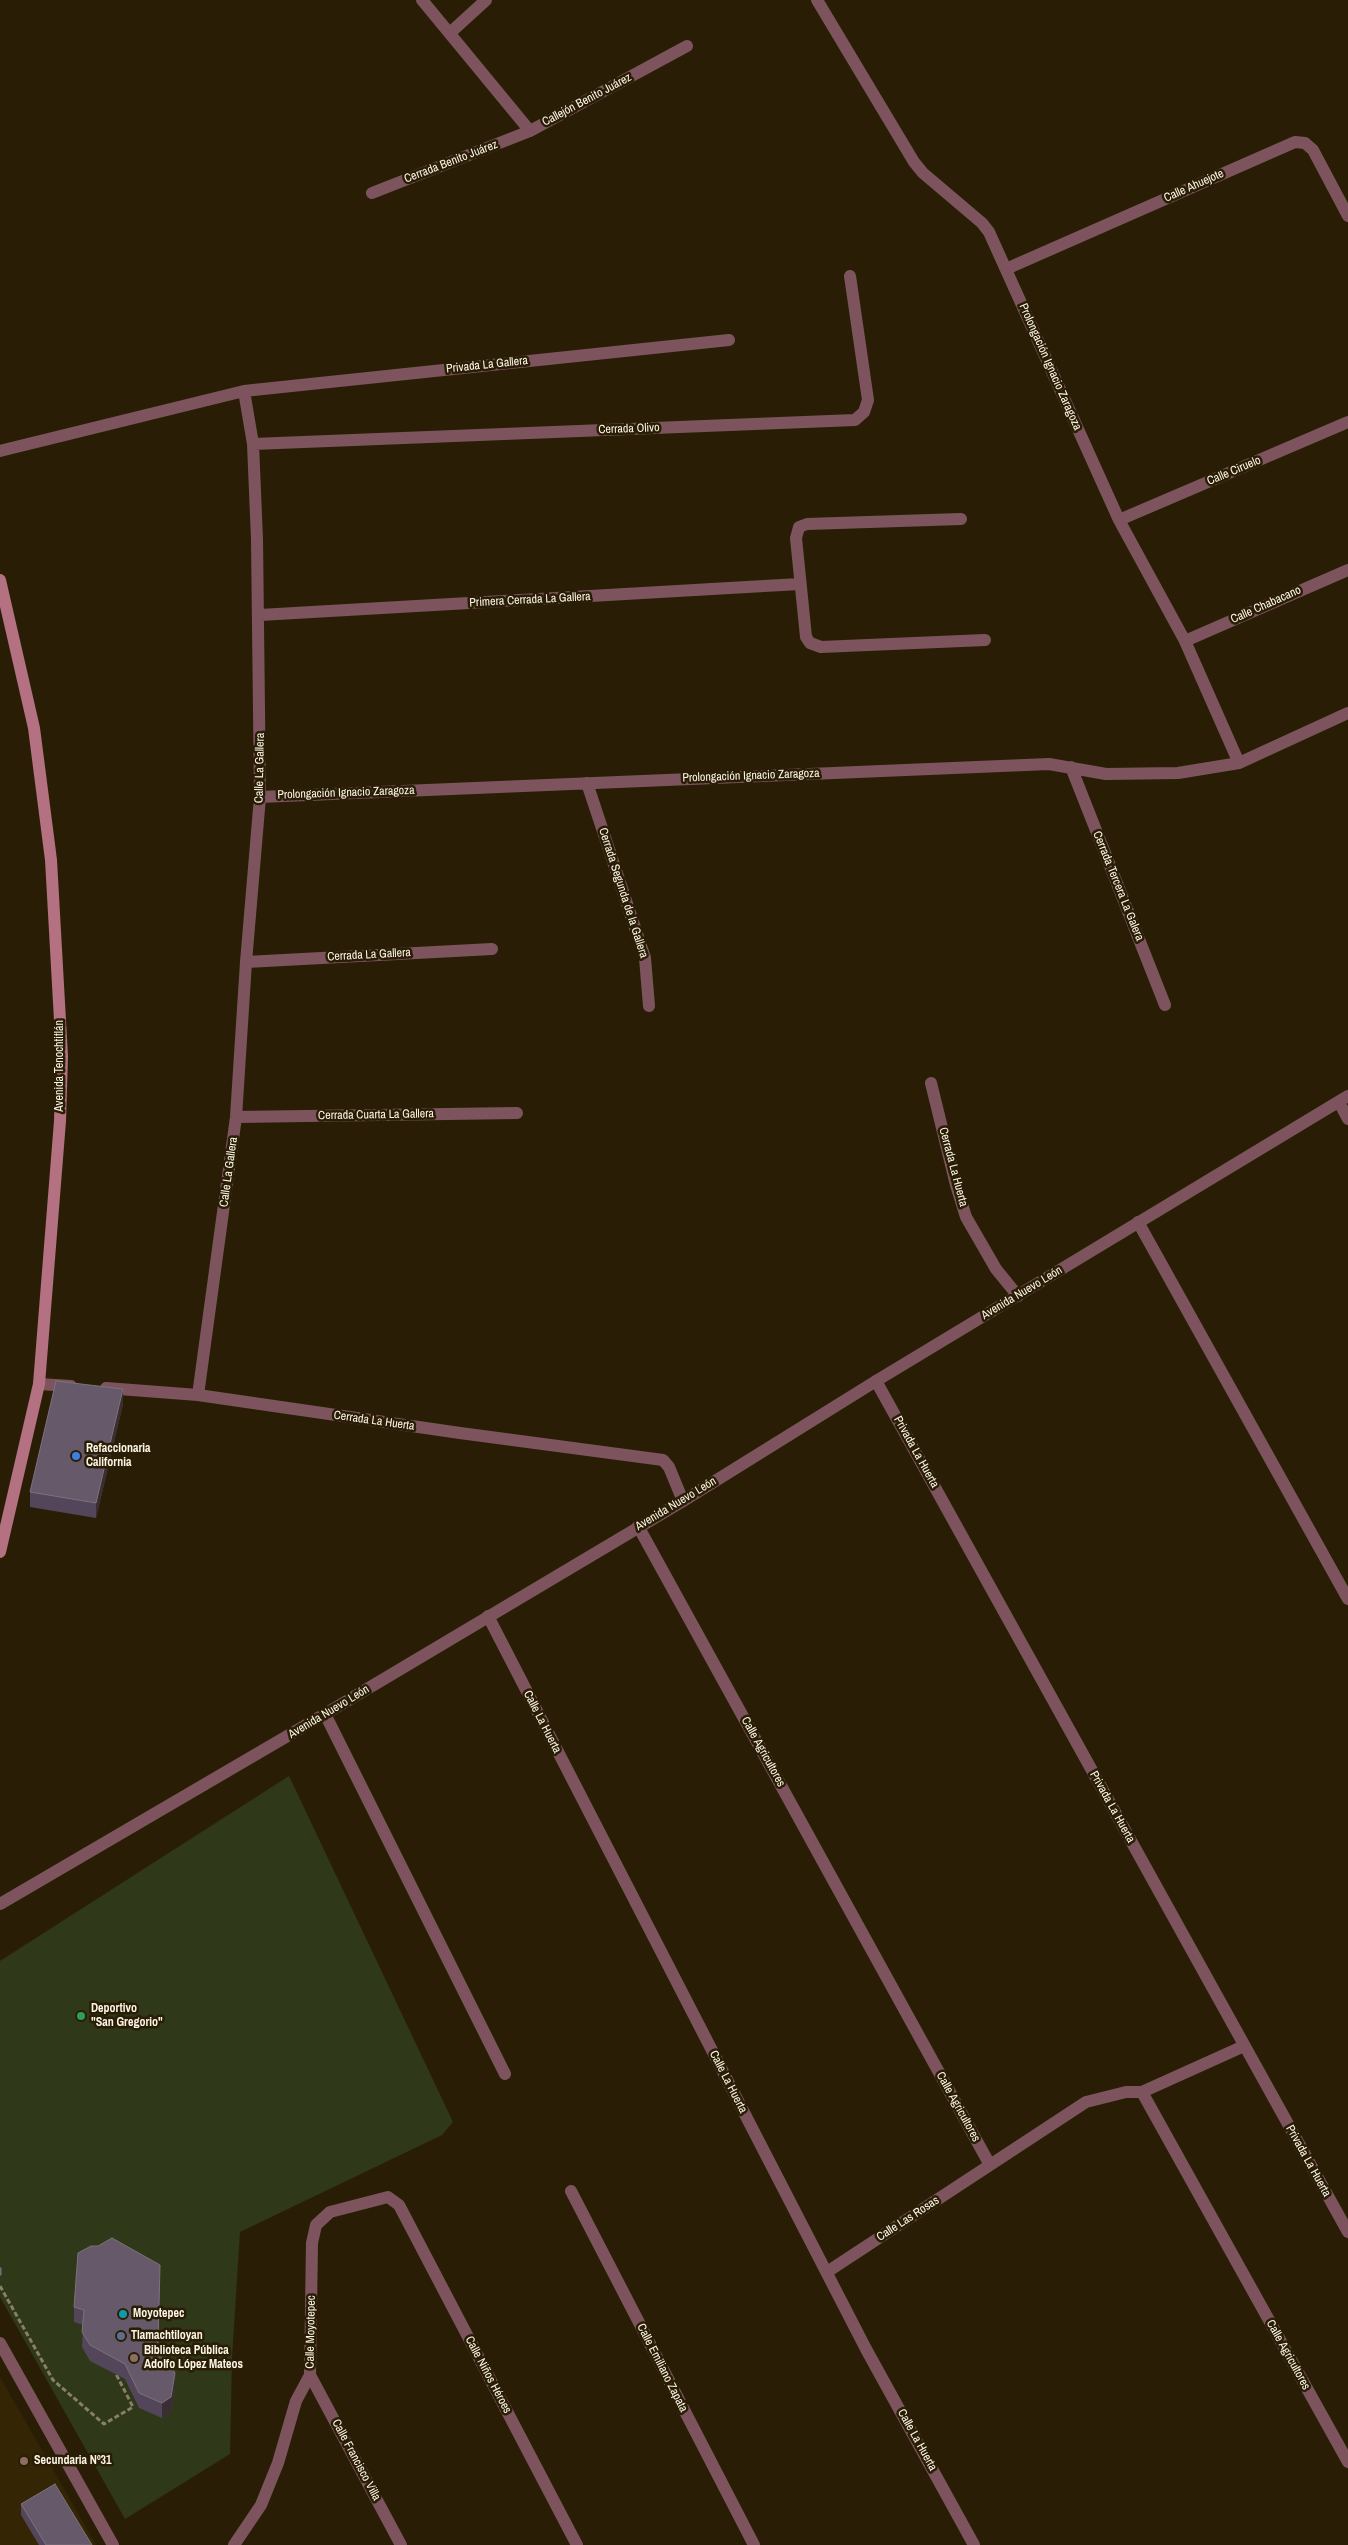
<!DOCTYPE html>
<html>
<head>
<meta charset="utf-8">
<style>
	body { margin:0 }
	canvas { display:block; background:#291e05 }
</style>
</head>
<body>
<canvas width="1348" height="2545"></canvas>
<script>
const c = document.querySelector('canvas').getContext('2d');
c.lineJoin = 'round';
function paint(path, color) { c.fillStyle = color; c.fill(path, 'evenodd'); }
const poly = rows => new Path2D(rows.map(r => 'M' + r).join(''));
function stroke(path, color, width, dash) { c.strokeStyle = color; c.lineWidth = width; c.lineCap = dash ? 'butt' : 'round'; c.setLineDash(dash || []); c.stroke(path); }
function write(font, color, halo, rows, align = 'center') {
  c.font = font + ' "Archivo Narrow",sans-serif'; c.lineWidth = 5; c.setLineDash([]); c.textBaseline = 'middle'; c.strokeStyle = halo; c.fillStyle = color; for (const [text, x, y, turn = 0] of rows) {
    c.save(); c.translate(x, y); c.rotate((+turn || 0) * Math.PI / 180); c.textAlign = isNaN(turn) ? turn : align; if (halo) c.strokeText(text, 0, 0); c.fillText(text, 0, 0); c.restore();
  }
}
paint(poly([
	[0,2377,96,2545,0,2545]
]), '#342604');
paint(poly([
	[289,1776,453,2122,442,2135,240,2232,232,2358,230,2454,125,2519,0,2297,0,1961]
]), '#2f3818');
stroke(poly([
	[0,2286,53,2380,104,2424,133,2407,116,2374]
]), '#887e6a', 3, [5, 2.5]);
stroke(poly([
	[422,0,530,131,687,46],
	[817,0,914,162,923,173,982,223,989,232,1119,520,1185,641,1239,763],
	[451,32,486,0],
	[372,193,530,131],
	[1006,269,1295,142,1305,143,1313,150,1348,216],
	[244,391,729,340],
	[253,444,855,420,864,412,868,400,850,276],
	[0,451,244,391,253,444,257,539,260,797,246,962,236,1117,198,1395],
	[961,519,807,524,799,527,796,538,806,637,810,643,821,647,985,640],
	[1119,520,1348,422],
	[260,615,799,584],
	[1185,641,1348,570],
	[1071,767,1165,1005],
	[587,783,645,958,649,1006],
	[260,797,1049,764,1106,774,1178,773,1239,763,1348,713],
	[246,962,492,949],
	[931,1083,956,1185,966,1217,996,1269,1018,1296],
	[1339,1102,1348,1119],
	[236,1117,517,1113],
	[1138,1222,1348,1599],
	[876,1381,1348,2232],
	[39,1384,71,1386],
	[106,1388,198,1395,460,1433,663,1460,669,1467,683,1501],
	[638,1526,990,2165],
	[488,1616,866,2349,974,2545],
	[325,1714,505,2074],
	[1142,2092,1244,2046],
	[571,2191,754,2545],
	[827,2272,1086,2102,1126,2092,1142,2092,1348,2462],
	[0,2343,113,2545],
	[310,2375,401,2545],
	[234,2545,261,2505,278,2463,296,2401,310,2375,312,2243,316,2225,330,2212,388,2197,399,2205,577,2545]
]), '#7d545e', 12);
stroke(poly([
	[0,1904,325,1714,683,1501,876,1381,1348,1096]
]), '#7d545e', 12);
stroke(poly([
	[0,580,34,728,51,860,62,1056,60,1121,39,1384,0,1552]
]), '#b37181', 12);
paint(poly([
	[123,1404,96,1518,30,1507,30,1492],
	[160,2280,158,2345,175,2388,171,2412,162,2418,139,2408,125,2379,90,2361,82,2347,83,2325,74,2322,74,2307],
	[21,2504,92,2545,39,2545,21,2515]
]), '#54465a');
paint(poly([
	[123,1389,123,1404,96,1518,96,1503],
	[175,2373,175,2388,171,2412,162,2418,162,2403]
]), '#3b2e32');
const building = poly([
	[56,1381,123,1389,96,1503,30,1492,56,1381],
	[112,2238,160,2265,158,2344,175,2373,171,2397,162,2403,139,2393,125,2364,90,2345,82,2332,84,2310,74,2307,78,2253,91,2246,98,2246,112,2238],
	[0,2268,1,2268,1,2275,0,2275,0,2268],
	[55,2484,92,2545,46,2545,21,2504,55,2484]
]);
paint(building, '#665969');
stroke(building, '#7d717d', 1);
for (const [x, y, r, color] of [
	[76,1456,5,"#3f7fe0"],
	[81,2016,5,"#2e9e5b"],
	[123,2314,5,"#0f9aa8"],
	[121,2336,5,"#5c6f8a"],
	[134,2358,5,"#8d6e63"],
	[24,2461,5,"#8d6e63"]
]) { const dot = new Path2D(); dot.arc(x, y, r, 0, 2 * Math.PI); c.fillStyle = color; c.fill(dot); stroke(dot, '#291e05', 2); }
write('12px', '#fcf4e5', '#291e05', [
	["Callejón Benito Juárez",587,100,-28],
	["Cerrada Benito Juárez",451,162,-21],
	["Calle Ahuejote",1194,186,-24],
	["Privada La Gallera",487,365,-6],
	["Prolongación Ignacio Zaragoza",1050,367,66],
	["Cerrada Olivo",629,429,-2],
	["Calle Ciruelo",1234,471,-23],
	["Primera Cerrada La Gallera",530,600,-3],
	["Calle Chabacano",1266,605,-24],
	["Calle La Gallera",260,768,-89],
	["Prolongación Ignacio Zaragoza",751,776,-2],
	["Prolongación Ignacio Zaragoza",346,793,-2],
	["Cerrada Tercera La Galera",1118,886,68],
	["Cerrada Segunda de la Gallera",623,893,72],
	["Cerrada La Gallera",369,955,-3],
	["Avenida Tenochtitlán",60,1066,-90],
	["Cerrada Cuarta La Gallera",376,1115,-1],
	["Cerrada La Huerta",953,1167,75],
	["Calle La Gallera",229,1172,-82],
	["Avenida Nuevo León",1022,1293,-31],
	["Cerrada La Huerta",374,1421,8],
	["Privada La Huerta",916,1452,61],
	["Avenida Nuevo León",676,1504,-31],
	["Avenida Nuevo León",329,1712,-31],
	["Calle La Huerta",542,1722,63],
	["Calle Agricultores",763,1752,61],
	["Privada La Huerta",1112,1807,61],
	["Calle La Huerta",728,2082,63],
	["Calle Agricultores",958,2107,61],
	["Privada La Huerta",1308,2161,61],
	["Calle Las Rosas",908,2219,-33],
	["Calle Moyotepec",311,2332,-89],
	["Calle Agricultores",1288,2355,61],
	["Calle Emiliano Zapata",662,2368,63],
	["Calle Niños Héroes",488,2375,62],
	["Calle La Huerta",917,2440,61],
	["Calle Francisco Villa",356,2460,62]
]);
write('bold 12px', '#fcf4e5', '#291e05', [
	["Refaccionaria",86,1449],
	["California",86,1463],
	["Deportivo",91,2009],
	["\"San Gregorio\"",91,2023],
	["Moyotepec",133,2314],
	["Tlamachtiloyan",131,2336],
	["Biblioteca Pública",144,2351],
	["Adolfo López Mateos",144,2365],
	["Secundaria Nº31",34,2461]
], 'left');
</script>
</body>
</html>
